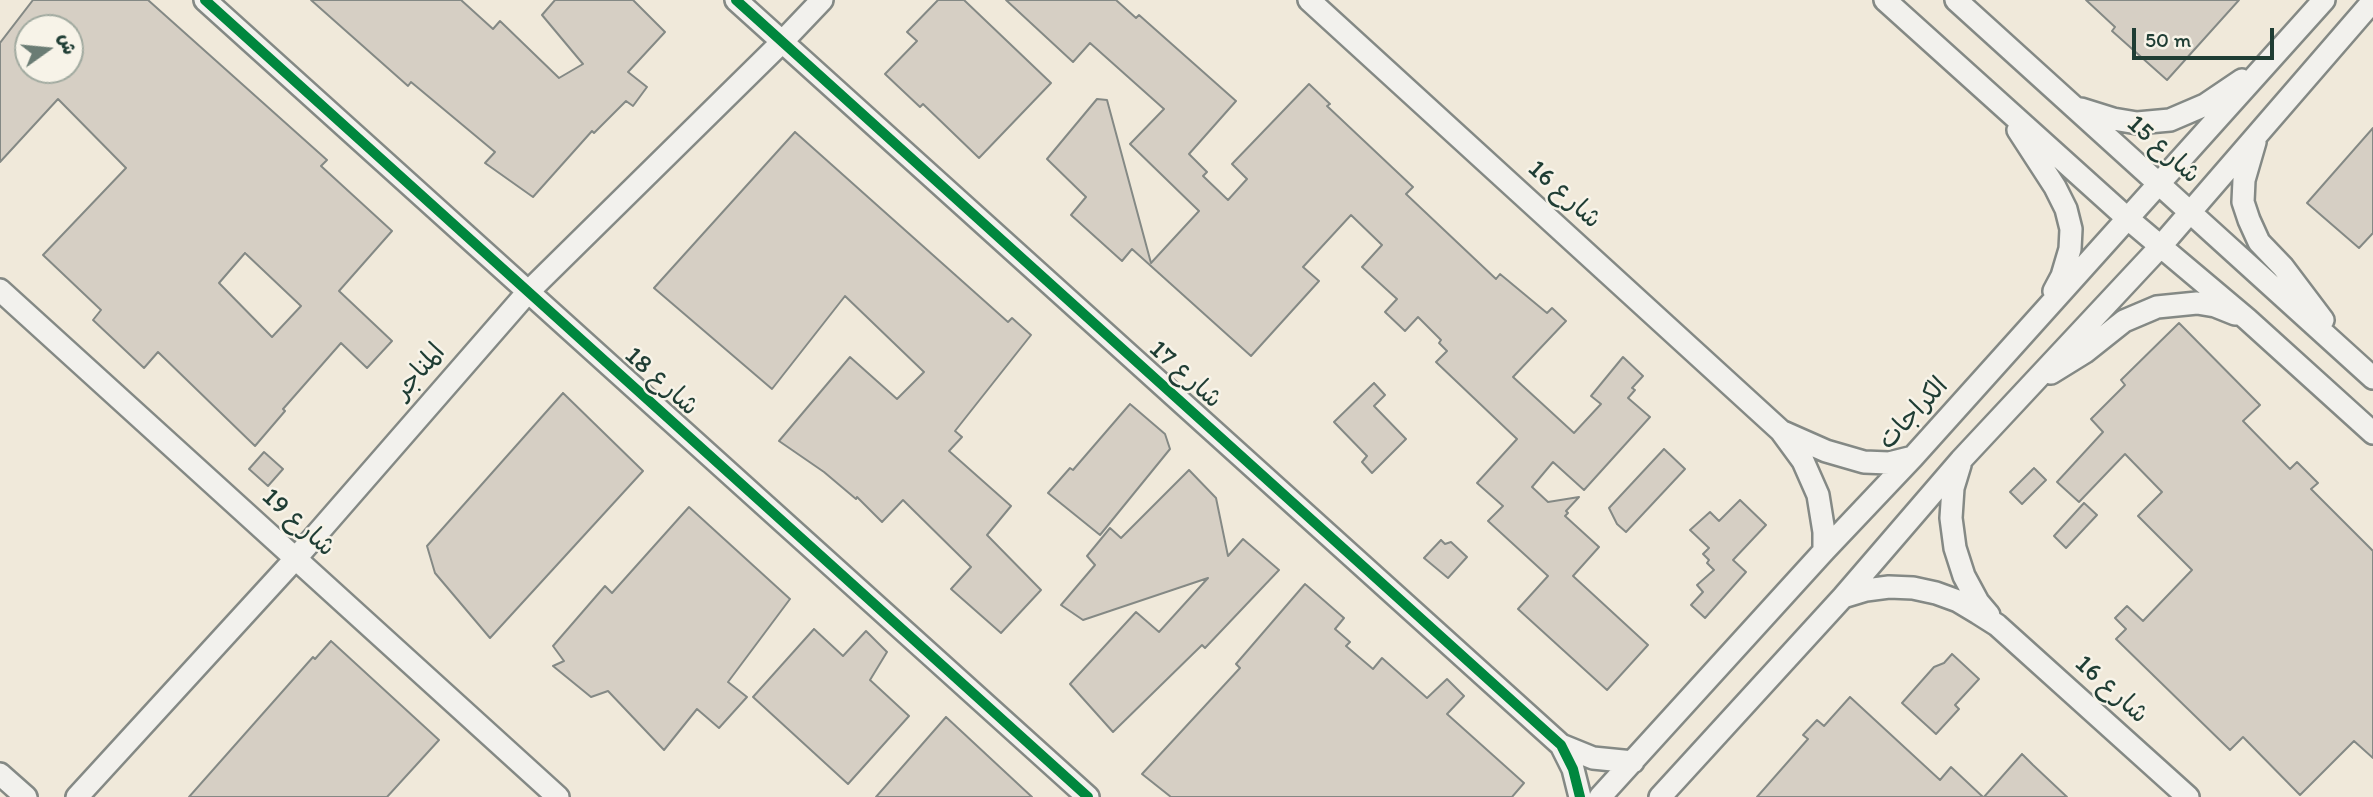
<!DOCTYPE html>
<html>
<head>
<meta charset="utf-8">
<style>
	body { margin:0 }
	#map { position:relative; width:2373px; height:797px; overflow:hidden; background:#f4f2ec; font-family:Itim,"Playpen Sans Arabic",sans-serif }
	canvas { display:block }
	.north { position:absolute; left:14px; top:14px; width:70px; height:70px; box-sizing:border-box; background:#f7f3e8; border:2px solid #a1aaa0; border-radius:50%; rotate:75deg; font-size:19px; font-weight:700; line-height:28px; text-align:center; color:#1f3d34 }
	.north::after { content:''; display:block; margin:auto; width:24px; height:32px; background:#6a7c74; clip-path:polygon(50% 0,100% 100%,50% 72%,0 100%) }
	.scale { position:absolute; left:2132px; top:28px; width:142px; height:32px; box-sizing:border-box; border:4px solid #1f3d34; border-top:0; padding-left:9px; font-size:21px; line-height:24px; white-space:nowrap; color:#1f3d34; -webkit-text-stroke:5px #f7f3e8; paint-order:stroke }
</style>
</head>
<body>
<div id="map">
<canvas width="2373" height="797"></canvas>
<div class="north">ش</div>
<div class="scale">50 m</div>
</div>
<script>
const c = document.querySelector('canvas').getContext('2d');
c.lineJoin = 'round';
function paint(path, color) { c.fillStyle = color; c.fill(path, 'evenodd'); }
const poly = rows => new Path2D(rows.map(r => 'M' + r).join(''));
function stroke(path, color, width, dash) { c.strokeStyle = color; c.lineWidth = width; c.lineCap = dash ? 'butt' : 'round'; c.setLineDash(dash || []); c.stroke(path); }
function write(font, color, halo, rows, align = 'center') {
  c.font = font + ' Itim,"Playpen Sans Arabic",sans-serif'; c.lineWidth = 5; c.setLineDash([]); c.textBaseline = 'middle'; c.strokeStyle = halo; c.fillStyle = color; for (const [text, x, y, turn = 0] of rows) {
    c.save(); c.translate(x, y); c.rotate((+turn || 0) * Math.PI / 180); c.textAlign = isNaN(turn) ? turn : align; if (halo) c.strokeText(text, 0, 0); c.fillText(text, 0, 0); c.restore();
  }
}
paint(poly([
	[0,0,2373,0,2373,797,0,797],
	[28,28,70,28,70,70,28,70]
]), '#f0e9da');
const building = poly([
	[33,0,148,0,327,160,321,166,392,231,339,291,392,341,367,368,341,343,283,409,285,411,255,446,158,352,144,368,93,320,101,310,43,255,126,168,58,99,0,162,0,43,33,0],
	[28,28,70,28,70,70,28,70,28,28],
	[245,253,301,306,272,337,219,283,245,253],
	[311,0,461,0,493,29,500,21,559,78,583,64,542,15,555,0,633,0,665,32,628,72,647,87,633,106,626,101,594,133,592,131,533,197,485,163,495,152,411,82,408,86,311,0],
	[938,0,964,0,1051,83,979,158,923,104,920,107,885,74,917,41,907,32,938,0],
	[1006,0,1116,0,1136,18,1139,15,1236,101,1189,154,1207,172,1203,176,1228,200,1247,179,1232,164,1309,84,1330,104,1327,106,1413,187,1406,194,1496,279,1500,274,1547,313,1552,308,1566,321,1513,377,1574,433,1601,404,1591,396,1623,357,1643,376,1632,388,1635,390,1628,398,1650,417,1584,490,1553,462,1532,487,1548,502,1579,497,1566,511,1568,513,1565,516,1599,547,1573,576,1648,645,1607,690,1518,609,1548,576,1488,521,1503,506,1477,483,1517,439,1436,362,1447,351,1439,343,1441,340,1418,317,1405,331,1385,312,1397,299,1362,267,1382,245,1351,215,1303,267,1319,281,1251,356,1132,249,1122,261,1071,215,1086,197,1047,159,1097,99,1107,100,1151,263,1199,211,1130,144,1164,109,1090,43,1073,62,1006,0],
	[2086,0,2239,0,2167,80,2112,31,2115,27,2086,0],
	[2373,128,2373,233,2359,248,2307,203,2373,128],
	[795,132,1008,322,1012,318,1031,335,955,431,962,437,949,451,1011,506,987,535,1041,590,1001,633,951,589,971,567,903,500,882,522,857,497,856,499,824,472,779,441,850,357,897,399,924,372,845,296,772,389,654,288,795,132],
	[2179,323,2260,405,2243,421,2290,469,2297,462,2318,483,2311,489,2373,551,2373,758,2354,741,2300,795,2243,737,2230,750,2116,639,2126,629,2115,618,2127,606,2143,621,2192,570,2138,516,2162,492,2125,454,2079,502,2057,482,2103,432,2091,419,2125,385,2121,380,2179,323],
	[1374,383,1385,395,1374,406,1406,439,1372,473,1362,462,1367,456,1334,422,1374,383],
	[563,393,643,471,490,638,435,573,427,546,563,393],
	[1130,404,1165,434,1170,449,1100,535,1048,493,1070,468,1073,470,1130,404],
	[1664,449,1685,469,1626,532,1617,524,1609,508,1664,449],
	[264,452,283,469,268,486,249,469,264,452],
	[2034,468,2046,480,2022,504,2010,492,2034,468],
	[1189,470,1216,498,1228,556,1243,539,1279,570,1205,648,1202,645,1113,732,1070,684,1136,612,1159,632,1208,578,1083,620,1061,605,1095,565,1087,556,1110,528,1121,538,1189,470],
	[1740,500,1766,525,1733,560,1746,572,1705,618,1691,605,1703,592,1697,585,1714,570,1707,563,1709,560,1703,554,1709,548,1690,530,1710,512,1719,521,1740,500],
	[2084,503,2097,515,2066,548,2054,536,2084,503],
	[689,507,790,599,728,682,747,697,719,728,697,709,664,750,608,691,591,697,553,666,564,661,553,646,605,586,612,593,689,507],
	[1441,540,1445,544,1451,542,1467,557,1448,578,1424,558,1441,540],
	[1305,584,1344,618,1335,629,1350,642,1346,646,1373,669,1382,658,1427,698,1447,679,1464,696,1447,714,1524,783,1512,797,1171,797,1142,774,1240,668,1236,664,1305,584],
	[814,629,843,656,866,631,887,652,870,680,909,716,848,784,753,697,814,629],
	[331,641,439,740,387,797,189,797,313,657,315,659,331,641],
	[1952,654,1979,679,1955,705,1959,709,1936,734,1902,703,1934,667,1944,663,1952,654],
	[1850,697,1940,780,1951,767,1983,797,1757,797,1808,739,1803,735,1817,720,1824,726,1850,697],
	[946,717,1032,797,876,797,946,717],
	[2022,754,2033,765,2067,797,1984,797,2022,754]
]);
paint(building, '#d6cfc4');
stroke(building, '#848985', 2);
const minor = poly([
	[205,0,1088,797],
	[736,0,1561,745,1573,769,1580,797],
	[1309,0,1781,431,1803,461,1818,495,1824,532,1824,551],
	[1885,0,2127,218,2247,319,2373,433],
	[1956,0,2373,378],
	[2081,109,2113,119,2137,123,2170,120,2205,105,2242,80],
	[2018,130,2055,187,2066,209,2071,229,2070,249,2062,276,2054,291],
	[2255,142,2244,180,2243,202,2249,220,2259,242,2283,267,2323,320],
	[0,290,558,797],
	[2051,373,2085,352,2124,321,2157,307,2197,303,2215,306,2235,314],
	[1783,432,1826,451,1864,462,1889,463,1913,457],
	[1960,465,1953,488,1951,518,1955,548,1964,576,1978,602,1989,615],
	[1843,597,1866,590,1889,587,1913,588,1936,593,1958,601,1978,613,1997,625,2188,797],
	[1561,745,1593,758,1633,762],
	[0,774,26,797],
	[77,797,296,558,527,293,782,42,822,0],
	[1600,797,1824,551,1913,457,2324,0],
	[1660,797,1843,597,1961,460,2160,247,2373,1]
]);
stroke(minor, '#848985', 26);
stroke(minor, '#f2f1ed', 21);
stroke(poly([
	[205,0,1088,797],
	[736,0,1561,745,1573,769,1580,797]
]), '#00873e', 10);
write('26px', '#1f3d34', '#f7f3e8', [
	["شارع 15",2163,150,42],
	["شارع 16",1564,195,42],
	["المناجر",420,372,-49],
	["شارع 17",1185,375,42],
	["شارع 18",661,382,42],
	["الكراجات",1914,414,-47],
	["شارع 19",298,523,42],
	["شارع 16",2111,690,42]
]);
</script>
</body>
</html>
